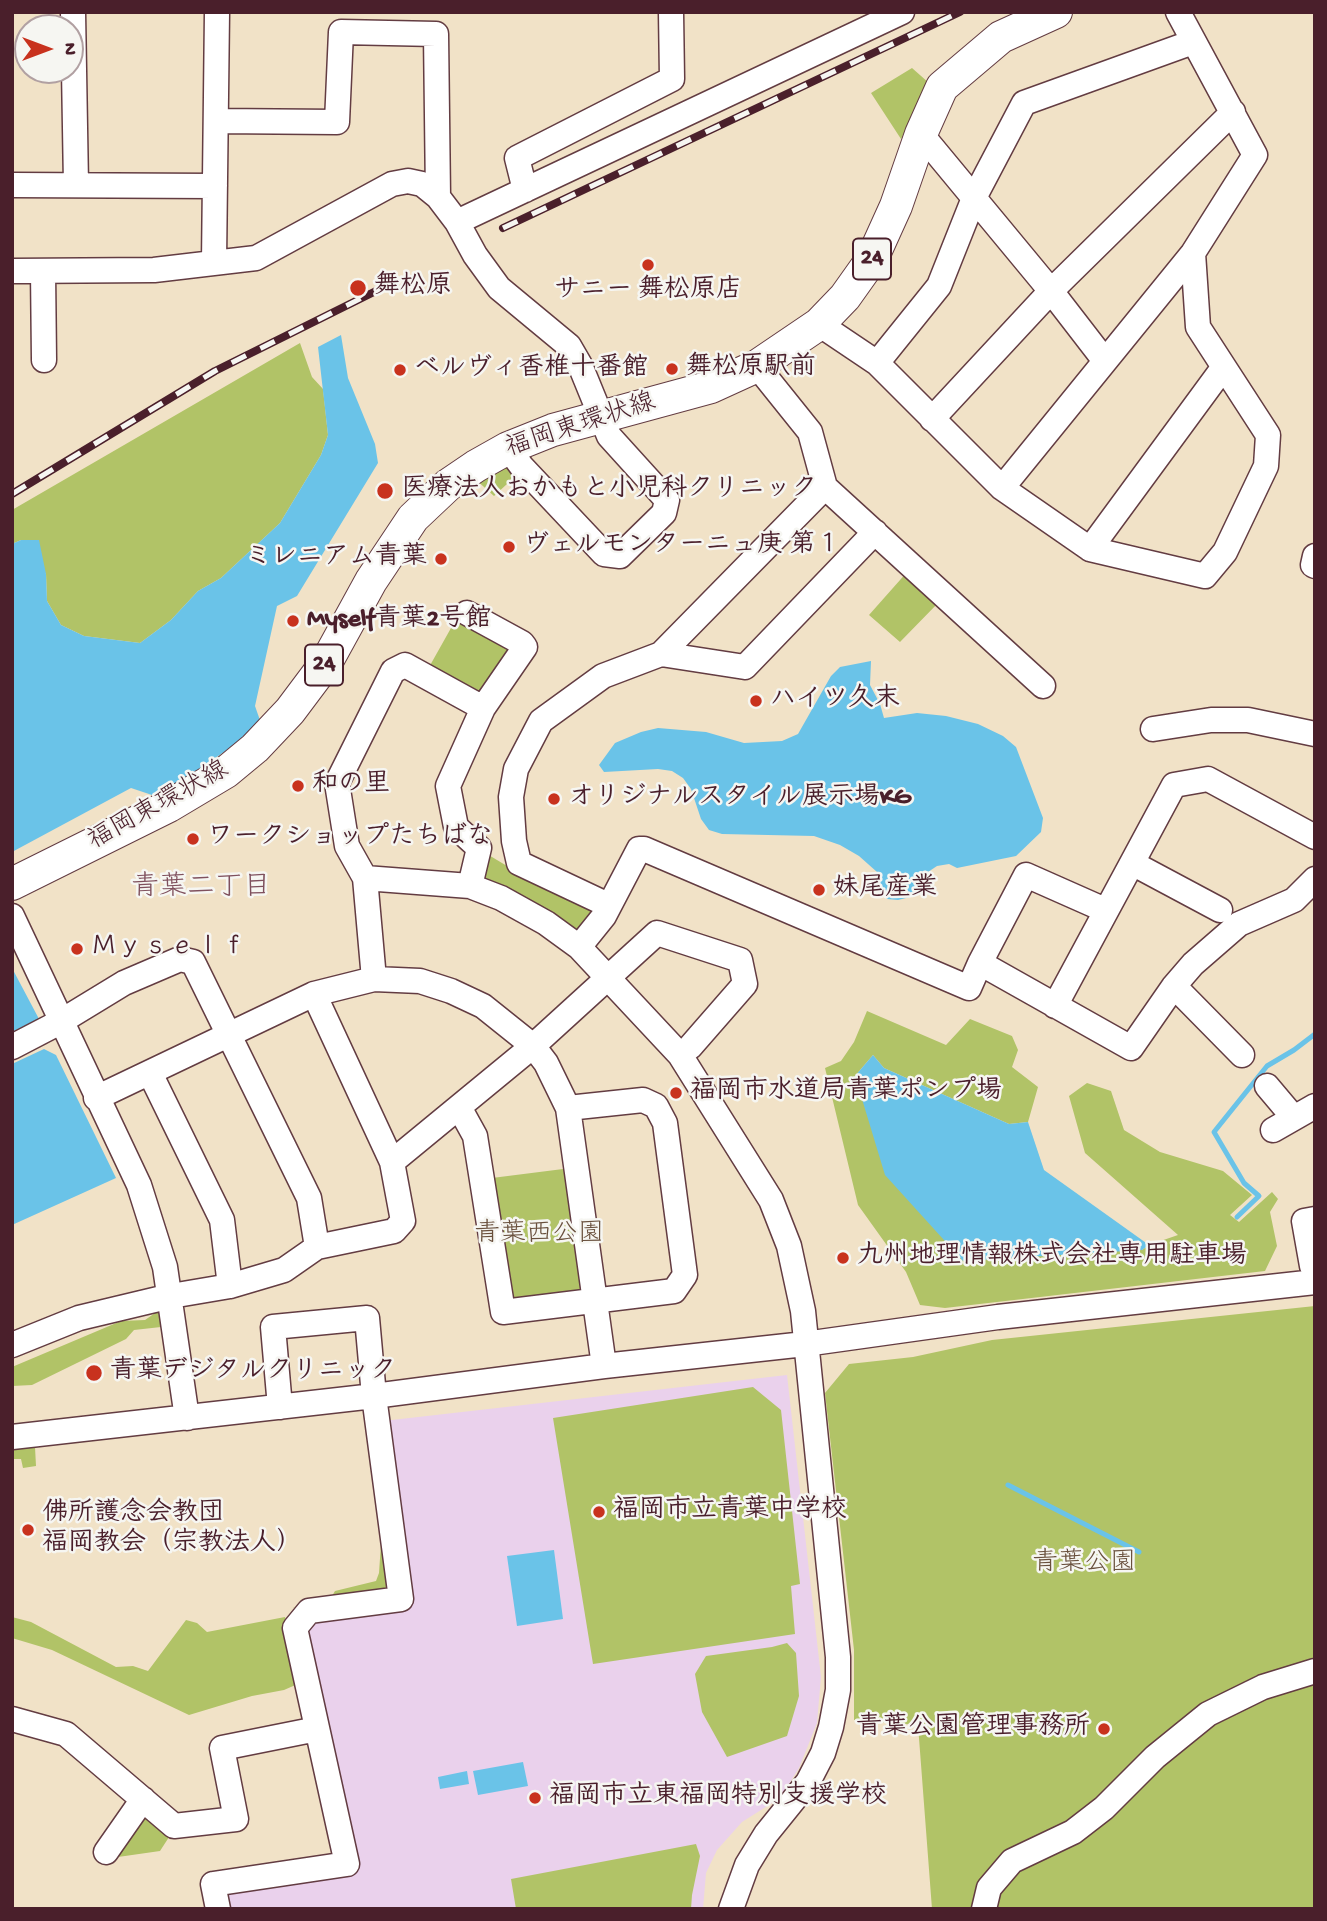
<!DOCTYPE html>
<html>
<head>
<meta charset="utf-8">
<style>
	body { margin:0 }
	#map { position:relative; width:1327px; height:1921px; overflow:hidden; background:#f1e2c7; font-family:"Gochi Hand",sans-serif }
	canvas { display:block }
	.frame { position:absolute; inset:0; border:14px solid #4a1f2b; pointer-events:none }
	.north { position:absolute; left:14px; top:14px; width:70px; height:70px; box-sizing:border-box; background:#f6f6f2; border:2px solid #b1a0a2; border-radius:50%; rotate:90deg; font-size:19px; font-weight:700; line-height:28px; text-align:center; color:#4a1f2b }
	.north::after { content:''; display:block; margin:auto; width:24px; height:32px; background:#c8321e; clip-path:polygon(50% 0,100% 100%,50% 72%,0 100%) }
</style>
</head>
<body>
<div id="map">
<canvas width="1327" height="1921"></canvas>
<div class="frame"></div>
<div class="north">N</div>
</div>
<script>
const c = document.querySelector('canvas').getContext('2d');
c.lineJoin = 'round';
function paint(path, color) { c.fillStyle = color; c.fill(path, 'evenodd'); }
const poly = rows => new Path2D(rows.map(r => 'M' + r).join(''));
function stroke(path, color, width, dash) { c.strokeStyle = color; c.lineWidth = width; c.lineCap = dash ? 'butt' : 'round'; c.setLineDash(dash || []); c.stroke(path); }
function write(font, color, halo, rows, align = 'center') {
  c.font = font + ' "Gochi Hand","Klee One",sans-serif'; c.lineWidth = 5; c.setLineDash([]); c.textBaseline = 'middle'; c.strokeStyle = halo; c.fillStyle = color; for (const [text, x, y, turn = 0] of rows) {
    c.save(); c.translate(x, y); c.rotate((+turn || 0) * Math.PI / 180); c.textAlign = isNaN(turn) ? turn : align; if (halo) c.strokeText(text, 0, 0); c.fillText(text, 0, 0); c.restore();
  }
}
paint(poly([
	[787,1375,821,1677,817,1723,799,1768,780,1798,742,1822,717,1850,706,1873,703,1909,228,1909,225,1897,230,1890,357,1866,301,1628,311,1618,408,1602,383,1421]
]), '#ead1ec');
paint(poly([
	[912,68,929,83,901,139,871,93],
	[300,343,312,377,323,389,328,435,321,455,280,523,221,578,198,591,171,620,140,643,84,636,61,625,47,601,46,574,21,540,12,544,12,510],
	[498,465,510,467,520,472,494,496,473,477],
	[908,571,940,601,900,642,869,615],
	[460,612,521,648,482,699,428,669],
	[482,851,512,869,599,913,577,935,476,881],
	[867,1011,946,1045,970,1019,1012,1036,1018,1050,1012,1067,1038,1087,1028,1122,1009,1124,884,1068,873,1055,855,1076,1142,1250,1149,1245,1178,1235,1085,1153,1069,1096,1087,1083,1111,1091,1124,1130,1160,1152,1223,1171,1252,1195,1230,1215,1239,1222,1272,1192,1278,1199,1270,1212,1277,1246,1265,1271,945,1308,920,1305,906,1272,858,1205,825,1068,841,1061,854,1042],
	[571,1168,587,1294,507,1304,492,1178],
	[1315,1306,1315,1909,932,1909,918,1725,854,1720,854,1650,825,1393,849,1364,913,1357,992,1340],
	[158,1311,161,1327,134,1330,126,1339,32,1385,12,1386,12,1367,121,1321,145,1320],
	[753,1387,781,1410,800,1584,791,1586,795,1634,593,1664,553,1418],
	[35,1447,36,1466,23,1468,21,1459,12,1459,12,1449],
	[383,1514,396,1596,292,1608,329,1601,335,1591,376,1581,379,1573],
	[12,1617,31,1622,116,1667,133,1666,148,1671,186,1620,197,1623,207,1632,285,1617,300,1683,284,1690,252,1696,189,1715,52,1650,12,1638],
	[787,1643,796,1653,799,1696,787,1736,727,1757,702,1712,695,1674,706,1656,772,1647],
	[153,1816,171,1834,160,1851,111,1858,143,1817],
	[696,1844,700,1856,692,1895,691,1909,516,1909,511,1879]
]), '#b1c367');
paint(poly([
	[341,335,348,378,375,444,378,463,297,596,277,606,255,706,262,726,158,797,131,788,12,852,12,544,21,540,39,540,46,574,47,601,61,625,84,636,140,643,171,620,198,591,221,578,280,523,321,455,328,435,318,347],
	[871,661,870,685,880,704,884,718,917,713,946,716,978,724,1003,736,1016,747,1043,818,1041,832,1016,856,957,868,949,864,937,866,925,874,910,897,898,900,887,899,879,889,877,872,859,856,840,845,814,836,722,834,709,830,701,819,691,789,683,778,672,771,658,769,604,772,599,765,615,743,641,732,658,728,706,732,744,743,782,741,798,734,831,676,840,667],
	[12,968,39,1019,12,1032],
	[44,1049,56,1055,116,1178,12,1225,12,1064],
	[873,1055,884,1068,1009,1124,1028,1122,1044,1170,1149,1245,1142,1250,963,1261,885,1175,855,1076],
	[554,1550,563,1619,517,1626,507,1556],
	[523,1762,528,1786,478,1795,473,1771],
	[467,1771,469,1784,440,1789,438,1777]
]), '#6ac3e8');
stroke(poly([
	[1237,1217,1259,1196,1244,1183,1214,1132,1267,1066,1294,1050,1315,1034],
	[1008,1485,1139,1552]
]), '#6ac3e8', 5);
const minor = poly([
	[73,12,76,185],
	[216,121,337,122,341,32,436,34,438,197],
	[921,134,1051,291,1105,361],
	[12,185,215,186],
	[525,190,517,158,672,79,671,12],
	[457,222,902,12],
	[214,262,217,12],
	[12,271,154,270,256,258,392,184,408,181,422,184,438,197,457,222,475,255,499,288,569,346,580,365,609,436,667,500,664,513,620,556,604,554,522,467,508,448],
	[43,271,44,360],
	[819,324,877,363,1002,488,1090,549,1205,576,1225,552,1266,466,1268,435,1198,327,1193,253],
	[877,363,939,286,974,198,1024,103,1193,42],
	[757,366,810,432,825,487,1043,686],
	[932,419,1051,291,1233,112],
	[1002,488,1193,253,1255,155,1178,12],
	[1090,549,1223,368],
	[1315,556,1313,565,1315,566],
	[467,613,522,643,525,647,483,708],
	[661,654,745,667,875,532],
	[1153,729,1211,720,1248,720,1315,734],
	[1132,863,1220,910],
	[365,878,470,886,501,898,546,923,579,947,680,1055,771,1200,789,1246,803,1311,838,1657,838,1690,831,1727,823,1753,808,1782,766,1834,747,1865,731,1909],
	[608,905,519,863,514,841,511,797,516,769,541,721,603,676,661,654,825,487],
	[12,916,139,1185,165,1267,187,1418],
	[579,947,604,916,639,849,644,849,969,988,980,963,1131,1048,1174,986,1193,964,1239,924,1294,900,1315,879],
	[980,963,1026,875,1105,910],
	[374,979,365,878,347,846,337,783,393,671,405,665,483,708,448,786,456,827,479,848,470,886],
	[1174,986,1242,1055],
	[314,994,392,1162],
	[1055,1006,1174,785,1208,779,1315,837],
	[12,1047,60,1022,124,983,180,959,193,962,309,1198,317,1247],
	[150,1073,222,1220,230,1286],
	[1267,1086,1294,1118],
	[96,1098,314,994,374,979,420,981,451,991,483,1006,533,1046,546,1063,568,1108,604,1366],
	[459,1107,475,1136,503,1312,674,1291,685,1275,665,1123,656,1106,643,1100,568,1108],
	[1273,1130,1315,1106],
	[1315,1219,1304,1221,1312,1266,1315,1272],
	[12,1345,79,1318,171,1296,230,1286,284,1270,317,1247,394,1231,403,1221,392,1162,533,1046,657,933,740,960,745,984,690,1047,680,1055],
	[12,1437,374,1396,604,1366,805,1344,998,1317,1315,1282],
	[12,1719,66,1734,174,1826,236,1819,222,1748,317,1729],
	[106,1852,143,1799],
	[218,1909,213,1884,347,1864,295,1628,309,1611,401,1599,374,1396,367,1318,273,1327,280,1407],
	[984,1909,989,1888,1012,1861,1073,1832,1104,1808,1155,1757,1208,1714,1263,1687,1315,1671]
]);
const major = poly([
	[12,884,169,806,226,772,255,748,290,711,326,663,371,581,413,518,448,485,476,466,508,448,553,430,711,387,757,366,819,324,845,297,872,259,896,206,921,134,942,87,1001,37,1056,12]
]);
stroke(minor, '#633c42', 27);
stroke(major, '#633c42', 34);
stroke(minor, '#fff', 24);
stroke(major, '#fff', 32);
const rail = poly([
	[503,228,960,12],
	[12,494,215,371,388,285]
]);
stroke(rail, '#4a1f2b', 8);
stroke(rail, '#f6f6f2', 5, [16]);
for (const [x, y, r, color] of [
	[648,265,7,"#c8321e"],
	[358,288,9,"#c8321e"],
	[672,369,7,"#c8321e"],
	[400,370,7,"#c8321e"],
	[385,491,9,"#c8321e"],
	[509,547,7,"#c8321e"],
	[441,559,7,"#c8321e"],
	[293,621,7,"#c8321e"],
	[756,701,7,"#c8321e"],
	[298,786,7,"#c8321e"],
	[554,799,7,"#c8321e"],
	[193,839,7,"#c8321e"],
	[819,890,7,"#c8321e"],
	[77,949,7,"#c8321e"],
	[676,1093,7,"#c8321e"],
	[843,1258,7,"#c8321e"],
	[94,1373,9,"#c8321e"],
	[599,1512,7,"#c8321e"],
	[28,1530,7,"#c8321e"],
	[1104,1729,7,"#c8321e"],
	[535,1798,7,"#c8321e"]
]) { const dot = new Path2D(); dot.arc(x, y, r, 0, 2 * Math.PI); c.fillStyle = color; c.fill(dot); stroke(dot, '#f6f6f2', 2.5); }
for (const [x, y, w] of [
	[872,259,38],
	[324,665,38]
]) { const box = new Path2D(); box.roundRect(x - w / 2, y - 20.5, w, 41, 5); c.fillStyle = '#f6f6f2'; c.fill(box); stroke(box, '#4a1f2b', 2); }
write('bold 24px', '#4a1f2b', null, [
	["24",872,259],
	["24",324,665]
]);
write('bold 26px', '#4a1f2b', '#f6f6f2', [
	["舞松原",374,288],
	["サニー 舞松原店",648,292,"center"],
	["舞松原駅前",686,369],
	["ベルヴィ香椎十番館",414,370],
	["医療法人おかもと小児科クリニック",401,491],
	["ヴェルモンターニュ庚 第１",523,547],
	["ミレニアム青葉",427,559,"right"],
	["Myself青葉2号館",307,621],
	["ハイツ久末",770,701],
	["和の里",312,786],
	["オリジナルスタイル展示場KG",568,799],
	["ワークショップたちばな",207,839],
	["妹尾産業",833,890],
	["Ｍｙｓｅｌｆ",91,949],
	["福岡市水道局青葉ポンプ場",690,1093],
	["九州地理情報株式会社専用駐車場",857,1258],
	["青葉デジタルクリニック",110,1373],
	["福岡市立青葉中学校",613,1512],
	["佛所護念会教団",42,1515],
	["福岡教会（宗教法人）",42,1545],
	["青葉公園管理事務所",1090,1729,"right"],
	["福岡市立東福岡特別支援学校",549,1798]
], 'left');
write('26px', '#4a1f2b', '#f6f6f2', [
	["福岡東環状線",581,427,-18],
	["福岡東環状線",159,807,-29]
]);
write('26px', '#69503d', '#f6f6f2', [
	["青葉西公園",539,1236],
	["青葉公園",1084,1565]
]);
write('28px', '#7f505d', '#f6f6f2', [
	["青葉二丁目",201,890]
]);
</script>
</body>
</html>
